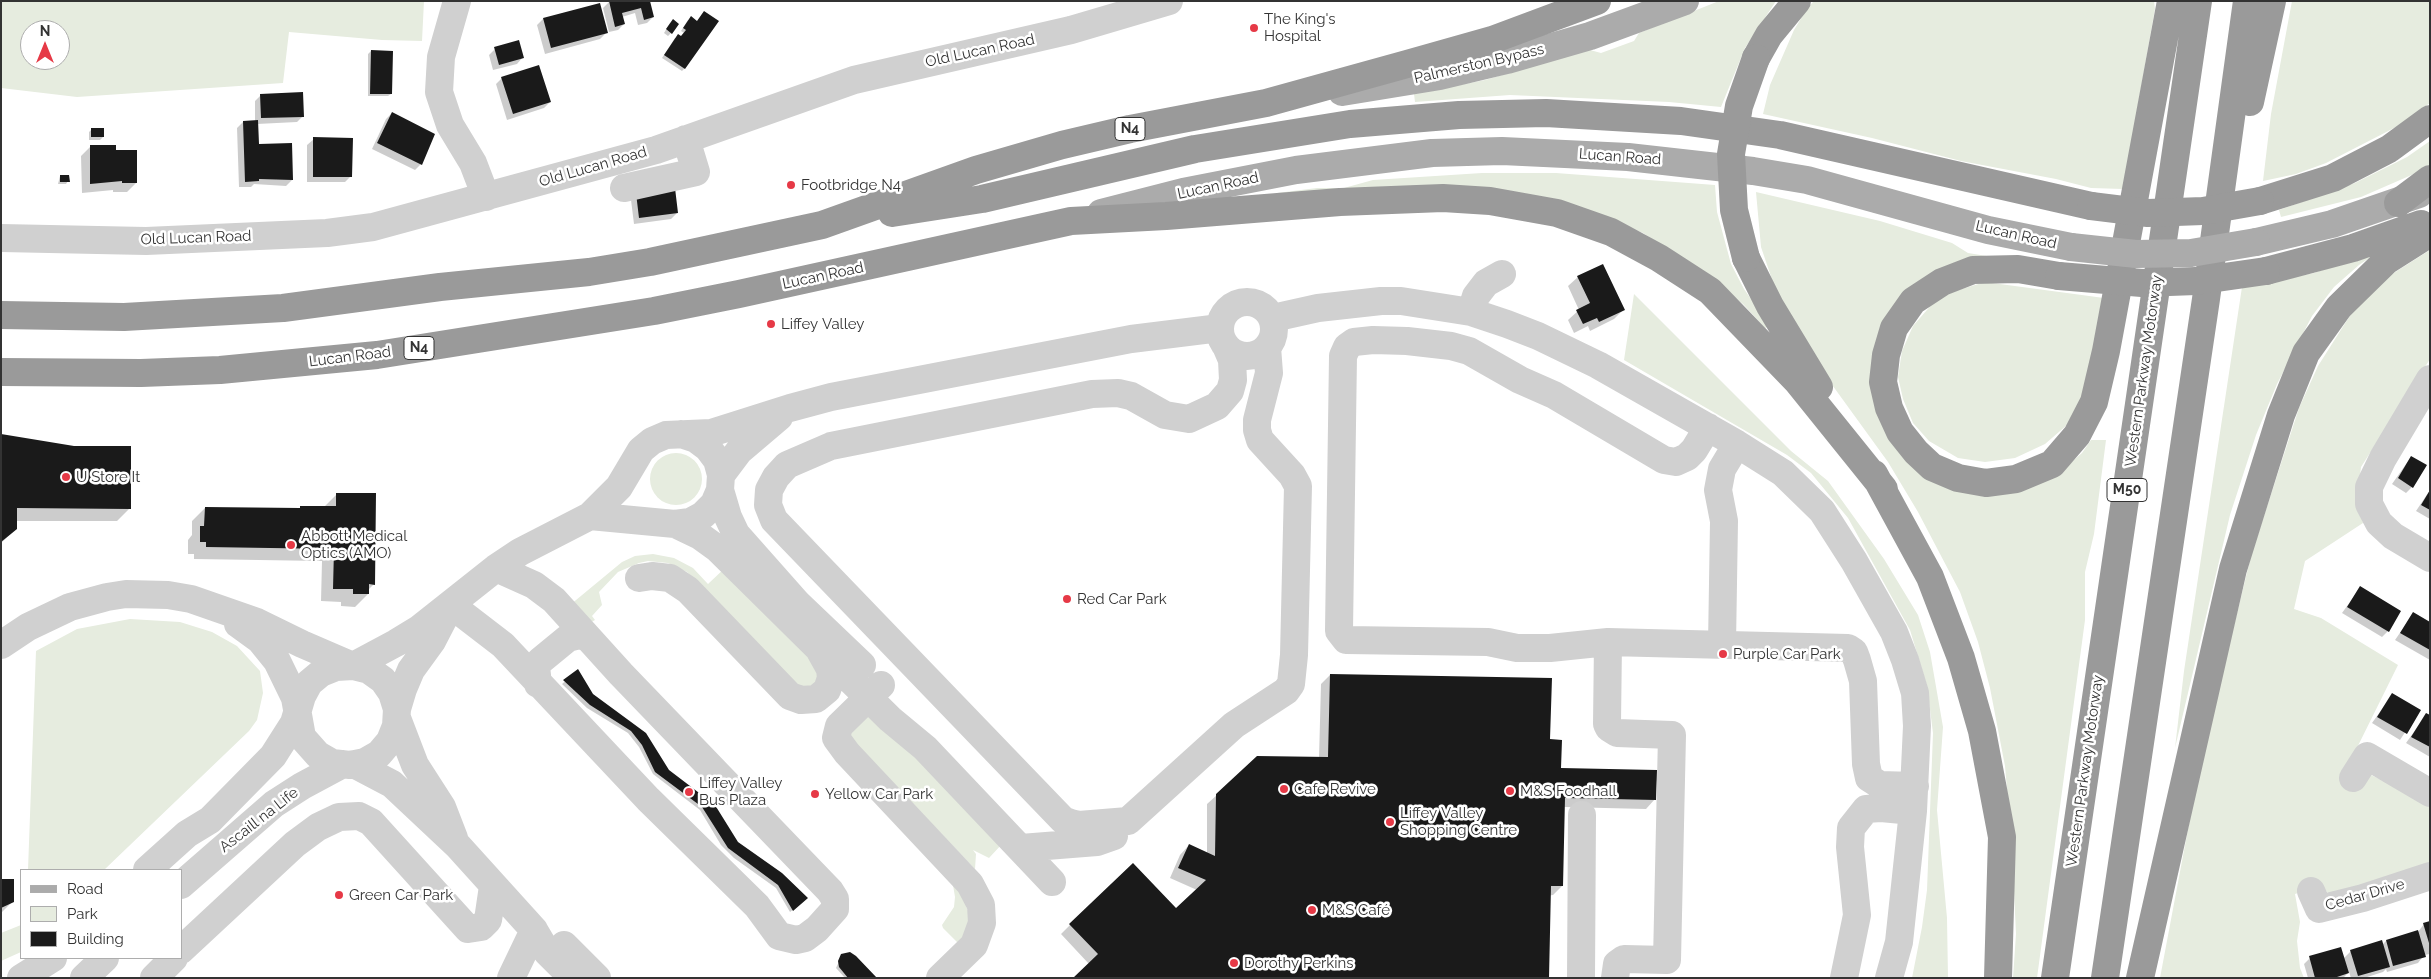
<!DOCTYPE html>
<html>
<head>
<meta charset="utf-8">
<style>
	body { margin:0 }
	#map { position:relative; width:2431px; height:979px; overflow:hidden; background:#fff; font-family:Raleway,sans-serif }
	canvas { display:block }
	.frame { position:absolute; inset:0; border:2px solid #333; pointer-events:none }
	.legend { position:absolute; left:20px; top:869px; width:162px; height:90px; box-sizing:border-box; background:#fff; border:1px solid #adadad; margin:0; padding:6px 9px; list-style:none; font-size:15px; color:#333 }
	.legend li { display:flex; align-items:center; gap:10px; height:25px }
	.legend b { width:25px; border:1px solid #adadad }
	.north { position:absolute; left:20px; top:20px; width:50px; height:50px; box-sizing:border-box; background:#fff; border:1px solid #adadad; border-radius:50%; rotate:0deg; font-size:14px; font-weight:700; line-height:20px; text-align:center; color:#333 }
	.north::after { content:''; display:block; margin:auto; width:18px; height:22px; background:#e63946; clip-path:polygon(50% 0,100% 100%,50% 72%,0 100%) }
</style>
</head>
<body>
<div id="map">
<canvas width="2431" height="979"></canvas>
<div class="frame"></div>
<ul class="legend">
<li><b style="height:6px;background:#ababab"></b>Road</li>
<li><b style="height:14px;background:#e6ecdf"></b>Park</li>
<li><b style="height:14px;background:#1a1a1a"></b>Building</li>
</ul>
<div class="north">N</div>
</div>
<script>
const c = document.querySelector('canvas').getContext('2d');
c.lineJoin = 'round';
function paint(path, color) { c.fillStyle = color; c.fill(path, 'evenodd'); }
const poly = rows => new Path2D(rows.map(r => 'M' + r).join(''));
function stroke(path, color, width, dash) { c.strokeStyle = color; c.lineWidth = width; c.lineCap = dash ? 'butt' : 'round'; c.setLineDash(dash || []); c.stroke(path); }
function write(font, color, halo, rows, align = 'center') {
  c.font = font + ' Raleway,sans-serif'; c.lineWidth = 5; c.setLineDash([]); c.textBaseline = 'middle'; c.strokeStyle = halo; c.fillStyle = color; for (const [text, x, y, turn = 0] of rows) {
    c.save(); c.translate(x, y); c.rotate((+turn || 0) * Math.PI / 180); c.textAlign = isNaN(turn) ? turn : align; if (halo) c.strokeText(text, 0, 0); c.fillText(text, 0, 0); c.restore();
  }
}
paint(poly([
	[1,1,424,1,422,41,382,40,289,32,283,83,77,97,1,88],
	[30,30,60,30,60,60,30,60],
	[1719,1,1776,1,1745,48,1721,107,1669,102,1510,95,1415,102,1414,94,1485,80,1590,50,1601,53,1634,41,1639,33],
	[1814,1,2154,1,2155,9,2123,189,2091,188,2056,179,1961,161,1872,138,1763,114,1770,85,1794,30,1808,7],
	[2292,1,2430,1,2430,103,2398,126,2326,163,2296,174,2263,181,2271,114],
	[2430,141,2430,167,2361,197,2281,217,2279,210,2355,183,2407,157],
	[1482,173,1556,173,1715,185,1717,212,1731,264,1744,289,1770,326,1765,328,1743,304,1697,268,1643,233,1580,208,1277,193,1317,188,1344,188,1373,180],
	[1756,192,1880,221,1952,243,1968,253,2005,259,1966,263,1877,344,1917,468,2061,471,2082,453,2091,440,2106,440,2094,534,2085,572,2085,620,2037,978,2013,978,2016,934,2012,848,2005,766,1990,688,1978,642,1960,592,1918,512,1888,462,1809,353,1780,303,1761,247],
	[2387,246,2359,265,2334,287,2312,316,2277,384,2256,435,2230,515,2175,748,2184,671,2242,287,2314,273],
	[2430,250,2430,359,2361,467,2358,493,2363,523,2305,561,2294,609,2321,618,2398,665,2345,772,2369,774,2430,804,2430,864,2331,896,2321,886,2295,894,2300,922,2297,941,2300,968,2304,978,2160,978,2192,808,2230,642,2251,556,2299,408,2318,366,2351,314,2389,276],
	[1985,282,2104,298,2084,395,2067,425,2045,444,2015,458,1985,462,1958,458,1929,441,1913,423,1903,399,1898,377,1902,351,1913,326,1933,303,1952,292],
	[1634,294,1791,451,1828,481,1884,559,1918,615,1930,652,1943,727,1937,810,1947,918,1948,978,1912,978,1922,927,1927,890,1933,733,1927,686,1910,630,1848,518,1811,473,1787,455,1624,360],
	'650 479a26 26 0 1 1 52 0a26 26 0 1 1-52 0Z',
	[653,554,674,558,693,568,708,584,726,567,820,666,824,680,804,691,687,572,668,563,648,561,639,563,618,572,599,592,602,605,592,616,595,620,588,624,570,605,622,562,635,556],
	[130,619,180,622,212,632,237,646,260,671,263,693,257,720,249,731,104,870,28,870,36,651,77,629],
	[869,711,1002,844,989,858,973,850,976,854,975,869,847,735],
	[957,882,973,924,958,943,943,928,942,925,954,907,955,897,953,885],
	[21,925,21,952,1,961,1,933]
]), '#e6ecdf');
paint(poly([
	[649,1,653,17,647,23,638,25,635,13,622,17,624,24,618,30,609,32,603,8,609,2],
	[599,4,606,33,600,39,545,54,537,25,543,19],
	[688,20,684,69,682,71,662,58,675,38,681,38,684,33,681,31],
	[670,23,671,33,668,36,664,33],
	[495,49,523,57,517,64,493,70,489,55],
	[371,51,391,94,388,96,368,96,368,54],
	[502,78,550,102,544,108,507,120,496,84],
	[261,95,303,116,297,122,257,124,257,145,292,180,286,186,254,184,251,187,239,187,237,128,243,122,255,122,255,101],
	[392,113,421,164,415,170,372,149,386,119],
	[92,129,103,137,100,140,89,140,89,132],
	[314,139,351,176,345,182,307,182,307,145],
	[91,146,115,152,136,183,127,192,113,192,113,190,82,193,81,156],
	[60,176,68,181,66,184,58,184],
	[674,189,677,213,671,219,634,224,631,200],
	[1578,277,1623,310,1614,319,1590,331,1588,326,1574,333,1568,320,1579,310,1568,286],
	[1,435,129,509,117,521,16,521,16,529,1,543],
	[2411,457,2412,487,2406,493,2392,484],
	[2430,490,2430,519,2416,511],
	[337,494,374,584,368,590,368,594,355,607,341,606,341,602,321,601,322,561,194,559,194,554,188,554,188,540,192,535,192,521,205,508,298,510,301,507,324,507],
	[2360,588,2388,631,2382,637,2342,613],
	[2413,614,2430,624,2430,660,2395,640],
	[577,671,592,695,645,734,668,771,742,847,804,901,790,912,776,888,734,858,721,845,700,810,653,774,639,747,628,733,587,708,562,684],
	[1330,675,1549,741,1560,769,1655,799,1646,809,1564,807,1562,886,1553,895,1089,964,1061,934,1070,925,1176,910,1197,890,1170,878,1180,855,1189,845,1207,853,1207,804,1217,795,1319,758,1321,684],
	[2392,695,2419,711,2400,740,2372,723],
	[2426,715,2430,717,2430,757,2406,743],
	[1,880,12,902,1,913],
	[2430,923,2430,954,2424,955,2418,963,2387,972,2386,969,2383,972,2364,978,2351,978,2349,972,2343,978,2308,978,2304,964,2310,958,2344,958,2351,951,2382,945,2386,941,2418,932,2424,924],
	[842,955,875,978,845,978,836,968]
]), '#0003');
paint(poly([
	[609,1,650,1,654,17,644,20,641,8,622,13,625,24,615,27],
	[600,3,608,33,551,48,543,18],
	[704,11,719,21,685,69,664,55,678,34,681,36,686,30,683,28,691,16,697,21],
	[673,19,679,24,672,34,666,29],
	[519,40,524,58,499,65,494,47],
	[371,50,393,51,392,94,370,94],
	[539,65,551,102,513,114,501,77],
	[303,92,304,117,261,118,260,94],
	[392,112,435,134,422,165,377,143],
	[258,120,259,144,292,143,293,180,259,179,259,181,245,182,243,121],
	[91,128,104,128,104,137,91,137],
	[313,137,353,138,352,177,313,177],
	[90,145,116,145,116,150,137,150,137,183,122,183,122,181,90,184],
	[60,175,69,175,70,182,60,182],
	[675,188,678,213,639,218,636,193],
	[1603,264,1625,310,1599,322,1597,318,1583,324,1576,310,1590,303,1577,276],
	[1,434,74,446,131,446,131,509,17,508,17,529,1,542],
	[2411,456,2427,465,2413,488,2398,478],
	[2430,490,2430,510,2421,505],
	[336,493,376,493,375,585,369,584,369,594,353,594,353,589,333,589,334,549,206,547,206,542,200,542,200,526,204,526,205,507,300,508,300,506,336,506],
	[2360,586,2401,611,2389,632,2347,607],
	[2413,612,2430,622,2430,650,2400,633],
	[578,669,593,694,646,733,669,770,715,805,738,842,782,873,808,898,793,911,778,885,728,848,702,807,655,772,642,745,631,731,590,705,563,680],
	[1330,674,1552,678,1550,739,1562,740,1561,768,1657,770,1656,800,1565,798,1563,886,1551,886,1549,978,1073,978,1098,954,1069,924,1133,863,1176,908,1206,880,1178,868,1189,844,1215,856,1216,794,1257,756,1328,757],
	[2392,693,2421,710,2407,734,2377,717],
	[2426,713,2430,715,2430,747,2411,737],
	[1,879,14,879,14,902,1,908],
	[2430,921,2430,943,2429,943,2423,923],
	[2418,930,2426,957,2393,966,2386,940],
	[2382,940,2390,967,2358,976,2350,950],
	[2341,947,2349,973,2334,978,2315,978,2309,956],
	[850,952,856,956,877,978,848,978,839,967,838,961,841,954]
]), '#1a1a1a');
stroke(poly([
	[457,1,441,57,439,92,450,125,473,163,486,197],
	[624,188,696,172,686,139],
	[1,238,146,241,327,233,373,227,656,150,854,80,1071,30,1169,1],
	'1220 329a27 27 0 1 1 54 0a27 27 0 1 1-54 0Z',
	[1471,312,1476,296,1486,283,1502,274],
	[1273,318,1318,308,1381,301,1401,301,1471,312,1507,324,1538,336,1598,365,1737,444,1783,473,1822,511,1854,561,1894,632,1905,660,1915,693,1917,726,1913,811,1899,942,1889,978],
	[1226,346,1232,360,1233,380,1230,391,1217,406,1189,419,1165,415,1131,396,1118,393,1092,394,831,446,787,465,776,477,769,490,768,505,774,520,1063,820,1071,823,1079,825,1128,821,1234,725,1286,691,1291,684,1294,655,1298,486,1292,475,1260,440,1257,430,1257,420,1269,373,1267,347],
	[2430,379,2383,458,2369,487,2369,504,2379,523,2393,536,2430,558],
	[1708,427,1694,450,1687,457,1676,462,1664,460,1554,395,1520,380,1469,351,1451,346,1407,341,1373,340,1354,342,1347,347,1343,356,1339,631,1346,640,1488,642,1517,648,1550,648,1608,642,1848,648,1854,652,1857,660,1863,681,1866,764,1869,778,1880,785,1915,786],
	[721,475,739,451,779,417],
	[720,490,728,517,736,534,798,604,862,665],
	[590,516,675,524,700,536,718,549,890,719,925,748,1052,882],
	[675,524,690,522,703,515,714,504,720,490,721,475,717,460,708,448,696,439,681,434],
	[639,578,652,576,670,578,688,590,790,696,801,700,816,699,827,690,831,678,830,669,820,651],
	[451,605,503,645,648,799,757,906,779,936,796,940,805,938,817,929,835,909,835,899,830,891,621,674,554,600,534,585,496,568],
	[238,624,260,640,277,661,295,698,302,737,318,755,332,763,350,765,365,762,379,754,390,741,396,726,397,709,403,689,411,670,432,641,447,612],
	[1608,642,1607,724,1609,728,1617,733,1672,735,1667,960,1624,959,1617,964,1615,978],
	[1,645,28,627,70,607,107,597,126,594,168,595,191,599,257,622,302,644,353,666,369,670,383,680,392,693,397,709],
	[1722,645,1724,521,1718,490,1722,469,1737,444],
	[538,684,536,667,540,661,568,638,580,635,588,638],
	[881,685,839,726,836,738,847,753,970,884,981,905,982,923,974,945,940,978],
	[397,718,415,765,442,807,454,838],
	[354,764,392,784,458,846,534,930,547,952,573,978],
	[2353,778,2367,756,2430,793],
	[1021,848,1097,842,1114,836],
	[147,870,187,834,210,820,273,756,294,723,302,696,309,683,321,673,336,667,353,666,396,643,419,629,496,568,520,552,590,516,619,487,641,450,652,441,666,435,711,433,790,408,831,397,1131,339,1220,328],
	[181,885,274,804,302,786,343,764],
	[2311,891,2319,909,2363,898,2430,876],
	[564,945,597,978],
	[181,950,295,844,318,827,339,817,359,816,371,822,468,929,481,927,488,920,493,886],
	[21,978,53,958],
	[84,978,105,958],
	[154,978,174,958],
	[511,978,534,930],
	[1581,978,1582,815],
	[1844,978,1857,915,1850,847,1851,828,1866,809,1881,808,1913,811]
]), '#d0d0d0', 28);
stroke(poly([
	[1342,92,1440,76,1507,60,1590,36,1685,1],
	[1101,213,1183,192,1296,170,1432,153,1502,151,1628,157,1753,171,1807,180,1988,230,2071,247],
	[2256,242,2332,224,2419,194]
]), '#ababab', 28);
stroke(poly([
	[1756,58,1769,35,1797,1],
	[2250,102,2272,1],
	[2260,201,2333,178,2389,149,2430,119],
	[2398,203,2430,179],
	[892,213,982,199,1195,149,1350,124,1459,115,1546,113,1681,121,1780,135,2091,206],
	[1746,258,1770,306,1819,387],
	[2266,271,2353,248,2421,224],
	[2059,276,2018,269,1973,270,1942,282,1913,301,1894,328,1886,355,1883,382,1889,408,1900,432,1916,452,1932,467,1958,478,1986,483,2016,479,2052,464,2077,435,2094,402,2106,351,2171,1],
	[1,315,124,317,283,308,440,287,589,272,650,262,822,225,976,170,1062,145,1130,129,1266,103,1407,64,1492,40,1597,1],
	[1,372,141,373,220,370,377,355,654,311,739,294,1071,221,1166,216,1340,202,1443,198,1490,201,1557,213,1611,232,1659,258,1710,291,1797,381,1884,489],
	[1874,474,1930,577,1961,658,1982,731,2002,837,1998,978],
	[2055,978,2198,1],
	[2105,978,2206,299,2247,1],
	[2140,978,2233,569,2281,415,2306,353,2339,307,2386,261,2430,233]
]), '#9a9a9a', 28);
stroke(poly([
	[2071,247,2136,254,2191,253,2256,242]
]), '#ababab', 28);
stroke(poly([
	[2091,206,2148,213,2203,211,2260,201],
	[1746,258,1734,210,1731,154,1739,106,1756,58],
	[2059,276,2142,283,2196,281,2266,271]
]), '#9a9a9a', 28);
for (const [x, y, r, color] of [
	[1254,28,5,"#e63946"],
	[791,185,5,"#e63946"],
	[771,324,5,"#e63946"],
	[66,477,5,"#e63946"],
	[291,545,5,"#e63946"],
	[1067,599,5,"#e63946"],
	[1723,654,5,"#e63946"],
	[1284,789,5,"#e63946"],
	[1510,791,5,"#e63946"],
	[689,792,5,"#e63946"],
	[815,794,5,"#e63946"],
	[1390,822,5,"#e63946"],
	[339,895,5,"#e63946"],
	[1312,910,5,"#e63946"],
	[1234,963,5,"#e63946"]
]) { const dot = new Path2D(); dot.arc(x, y, r, 0, 2 * Math.PI); c.fillStyle = color; c.fill(dot); stroke(dot, '#fff', 2); }
for (const [x, y, w] of [
	[1130,129,30],
	[419,348,30],
	[2127,490,40]
]) { const box = new Path2D(); box.roundRect(x - w / 2, y - 11.5, w, 23, 4); c.fillStyle = '#fff'; c.fill(box); stroke(box, '#333', 1); }
write('bold 14px', '#333', null, [
	["N4",1130,129],
	["N4",419,348],
	["M50",2127,490]
]);
write('15px', '#333', '#fff', [
	["The King's",1264,19],
	["Hospital",1264,36],
	["Footbridge N4",801,185],
	["Liffey Valley",781,324],
	["U Store It",76,477],
	["Abbott Medical",301,536],
	["Optics (AMO)",301,553],
	["Red Car Park",1077,599],
	["Purple Car Park",1733,654],
	["Liffey Valley",699,783],
	["Bus Plaza",699,800],
	["Cafe Revive",1294,789],
	["M&S Foodhall",1520,791],
	["Yellow Car Park",825,794],
	["Liffey Valley",1400,813],
	["Shopping Centre",1400,830],
	["Green Car Park",349,895],
	["M&S Café",1322,910],
	["Dorothy Perkins",1244,963]
], 'left');
write('15px', '#333', '#fff', [
	["Old Lucan Road",980,51,-12],
	["Palmerston Bypass",1479,64,-13],
	["Lucan Road",1620,157,4],
	["Old Lucan Road",593,167,-16],
	["Lucan Road",1218,186,-12],
	["Lucan Road",2016,235,13],
	["Old Lucan Road",196,238,-2],
	["Lucan Road",823,276,-12],
	["Lucan Road",350,357,-7],
	["Western Parkway Motorway",2144,371,-82],
	["Western Parkway Motorway",2085,771,-82],
	["Ascaill na Life",259,820,-38],
	["Cedar Drive",2365,895,-16]
]);
</script>
</body>
</html>
